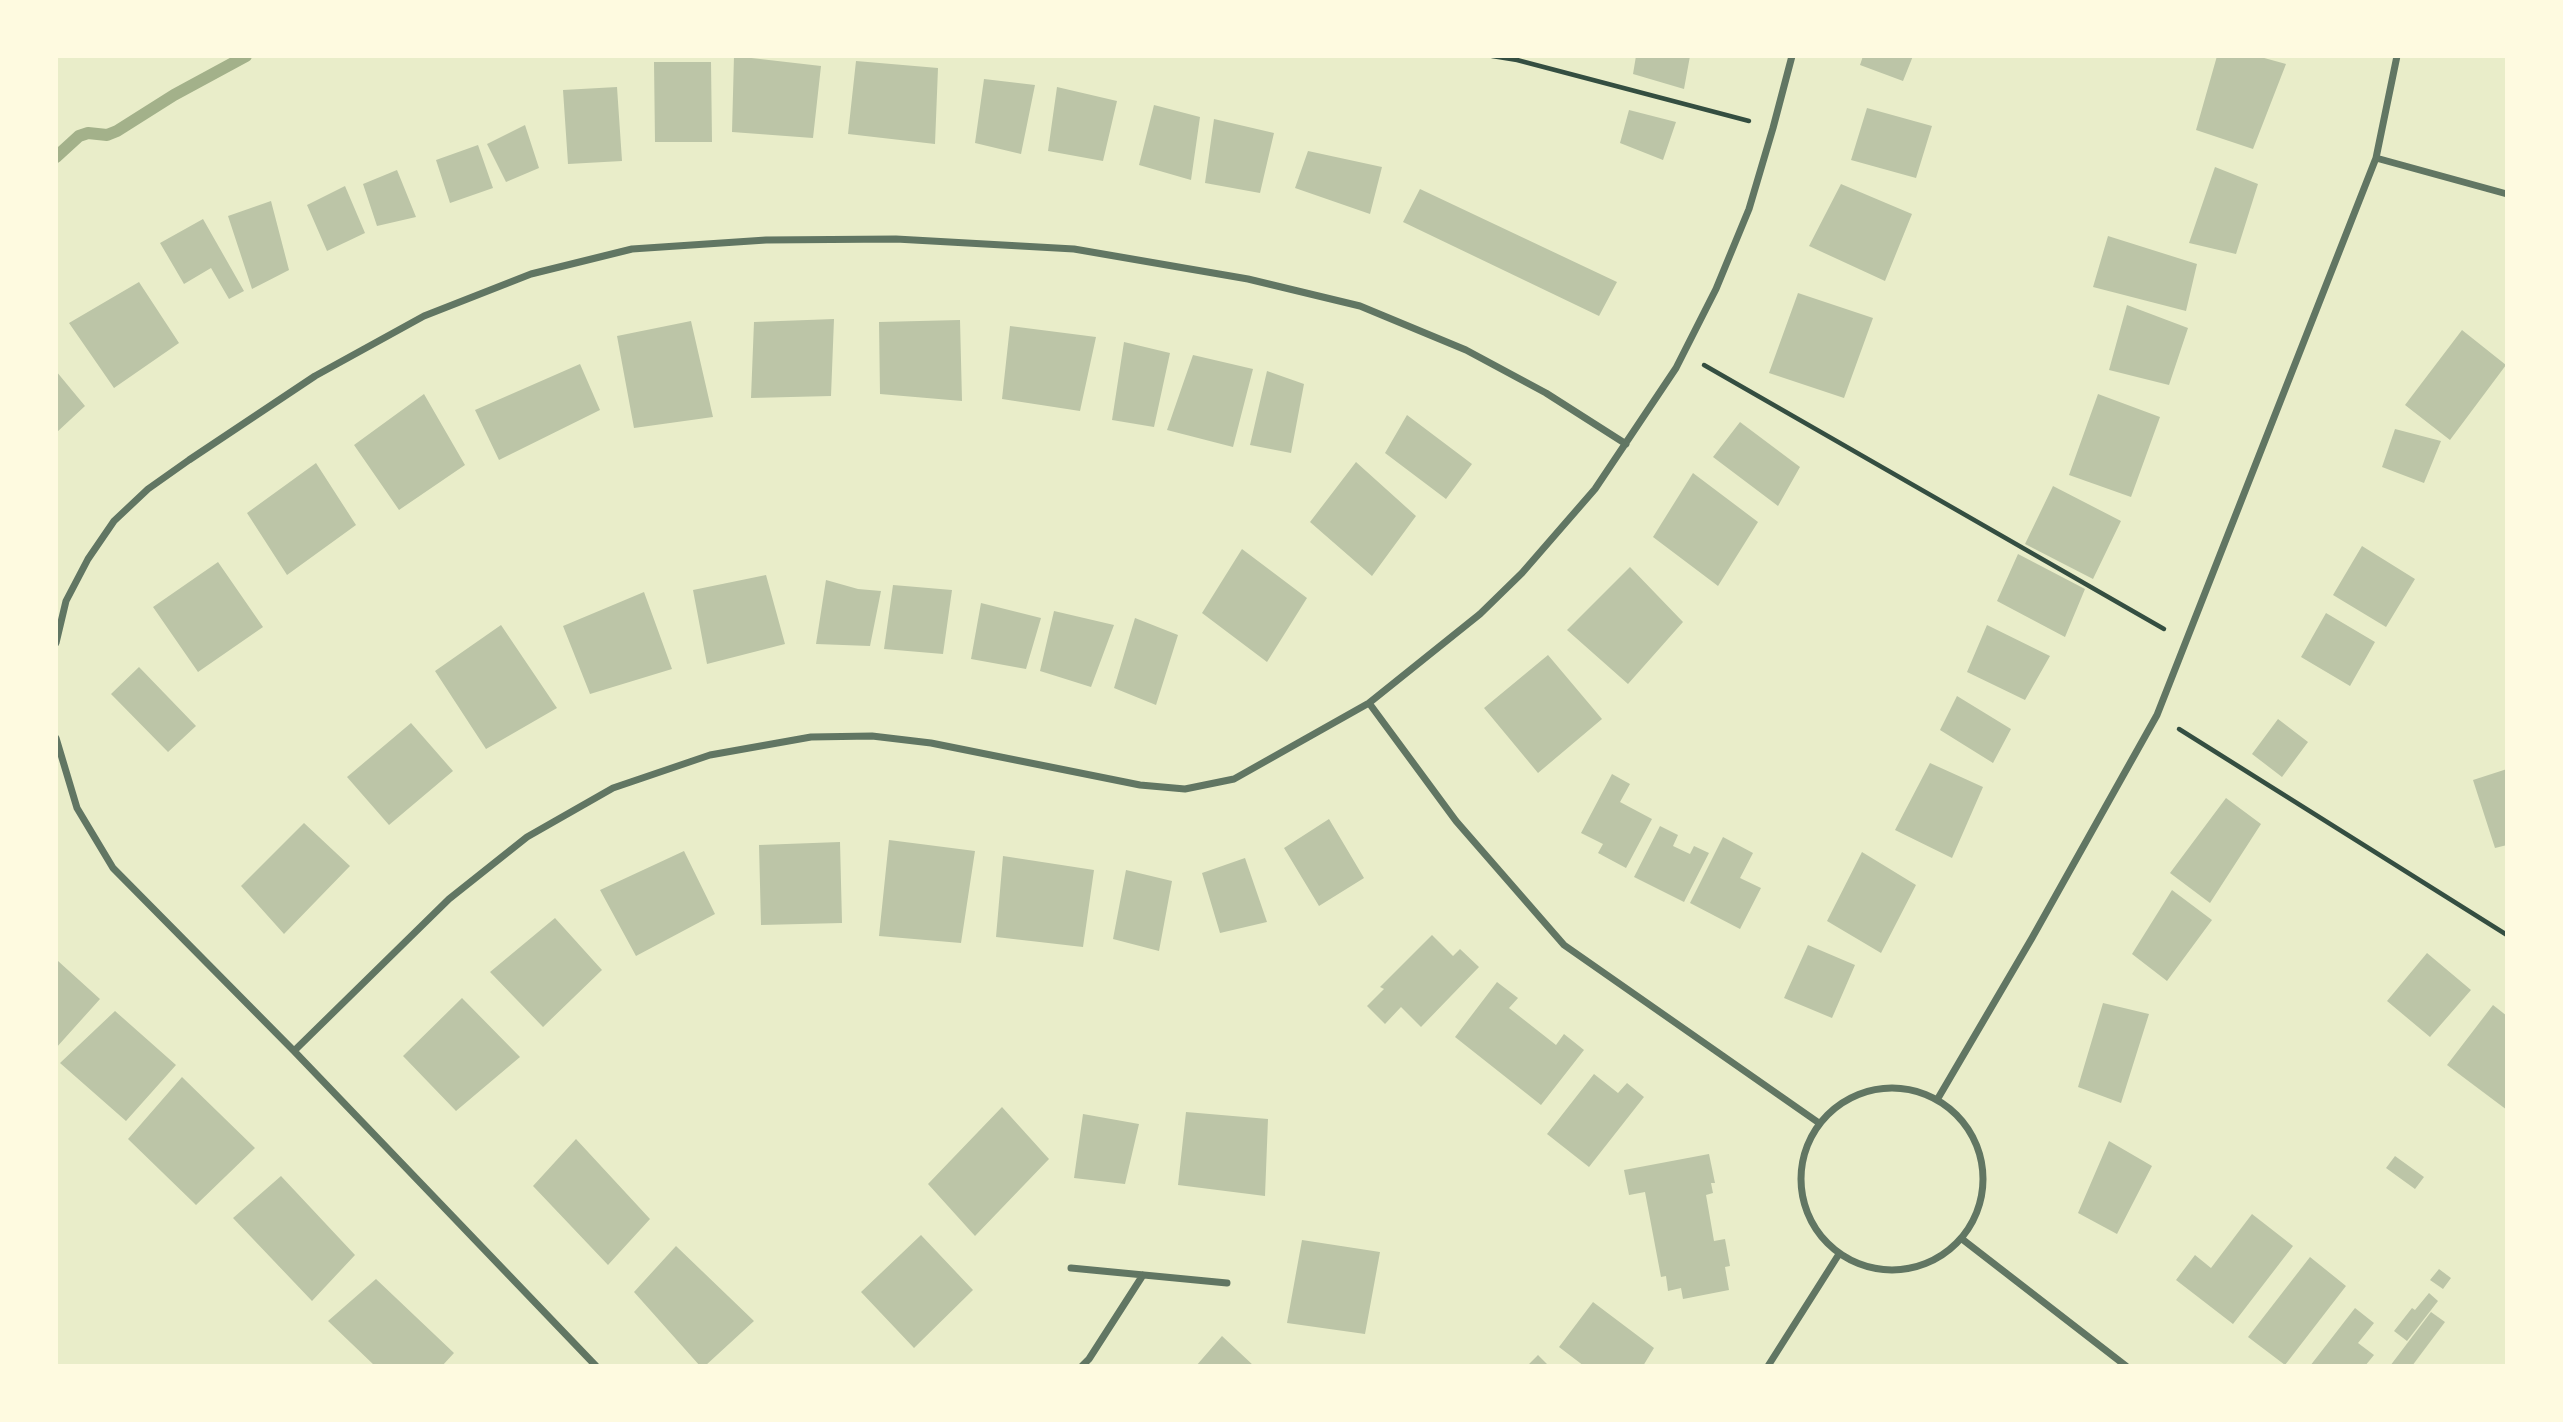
<!DOCTYPE html>
<html>
<head>
<meta charset="utf-8">
<style>
	body { margin:0 }
	#map { position:relative; width:2563px; height:1422px; overflow:hidden; background:#e9edc9; font-family:Barlow,sans-serif }
	canvas { display:block }
	.frame { position:absolute; inset:0; border:58px solid #fefae0; pointer-events:none }
</style>
</head>
<body>
<div id="map">
<canvas width="2563" height="1422"></canvas>
<div class="frame"></div>
</div>
<script>
const c = document.querySelector('canvas').getContext('2d');
c.lineJoin = 'round';
const poly = rows => new Path2D(rows.map(r => 'M' + r).join(''));
function stroke(path, color, width, dash) { c.strokeStyle = color; c.lineWidth = width; c.lineCap = dash ? 'butt' : 'round'; c.setLineDash(dash || []); c.stroke(path); }
function paint(path, color) { c.fillStyle = color; c.fill(path, 'evenodd'); }
stroke(poly([
	[56,157,79,136,88,133,107,135,117,131,174,95,246,56]
]), '#a3b18a', 12);
paint(poly([
	[734,56,821,66,813,138,732,132],
	[1636,56,1690,56,1684,89,1633,74],
	[1863,56,1913,56,1903,81,1860,65],
	[2217,56,2257,56,2286,64,2253,149,2196,130],
	[856,61,938,68,935,144,848,134],
	[654,62,711,62,712,142,655,142],
	[984,79,1035,85,1021,154,975,143],
	[617,87,622,161,568,164,563,90],
	[1057,87,1117,101,1103,161,1048,151],
	[1154,105,1200,117,1191,180,1139,165],
	[1867,108,1932,126,1916,178,1851,160],
	[1629,110,1676,122,1663,160,1620,143],
	[1214,119,1274,133,1260,193,1205,183],
	[525,125,539,168,506,182,487,144],
	[478,145,493,188,450,203,436,160],
	[1308,151,1382,167,1370,214,1295,188],
	[2215,167,2258,184,2236,254,2189,243],
	[397,170,416,217,377,226,363,184],
	[1841,184,1912,214,1885,281,1809,246],
	[345,186,365,233,327,251,307,205],
	[1420,189,1617,282,1599,316,1403,222],
	[271,201,289,270,252,289,228,216],
	[203,219,244,291,229,299,211,268,184,284,160,243],
	[2108,236,2197,264,2186,311,2093,287],
	[139,282,179,343,114,388,69,323],
	[1798,293,1873,318,1844,398,1769,373],
	[2127,305,2188,328,2169,385,2109,370],
	[834,319,831,396,751,398,754,322],
	[960,320,962,401,880,394,879,322],
	[691,321,713,417,634,428,617,336],
	[1010,326,1096,337,1080,411,1002,399],
	[2462,330,2506,365,2450,440,2405,405],
	[1124,342,1170,353,1154,427,1112,420],
	[1193,355,1253,369,1233,447,1167,430],
	[580,364,600,410,499,460,475,410],
	[56,371,85,406,56,433],
	[1267,371,1304,384,1291,453,1250,445],
	[424,394,465,465,399,510,354,445],
	[2098,394,2160,417,2131,497,2069,475],
	[1407,415,1472,464,1446,499,1385,453],
	[1740,422,1800,467,1778,506,1713,457],
	[2395,429,2441,441,2424,483,2382,467],
	[1356,462,1416,516,1372,576,1310,522],
	[316,463,356,525,287,575,247,513],
	[1693,473,1758,522,1718,586,1653,537],
	[2053,486,2121,521,2093,579,2025,544],
	[2362,546,2415,579,2386,627,2333,595],
	[1242,549,1307,598,1267,662,1202,613],
	[2018,554,2085,589,2065,637,1997,601],
	[218,562,263,627,198,672,153,607],
	[1630,567,1683,622,1628,684,1567,630],
	[766,575,785,644,707,664,693,590],
	[826,580,858,589,881,591,870,646,816,644],
	[893,585,952,590,943,654,884,649],
	[644,592,672,669,590,694,563,626],
	[981,603,1041,618,1026,669,971,659],
	[1054,611,1114,625,1091,687,1040,671],
	[2326,613,2375,642,2350,686,2301,657],
	[1135,618,1178,635,1156,705,1114,688],
	[501,625,557,708,486,749,435,671],
	[1987,625,2050,656,2025,700,1967,672],
	[1548,655,1602,719,1538,773,1484,708],
	[139,667,196,726,168,752,111,694],
	[1957,696,2011,729,1993,763,1940,730],
	[2278,719,2308,742,2282,777,2252,754],
	[411,723,453,771,389,825,347,777],
	[1930,763,1983,787,1952,858,1895,830],
	[2507,769,2507,845,2495,848,2473,780],
	[1612,774,1630,784,1620,802,1652,819,1626,868,1598,853,1603,844,1581,833],
	[2226,798,2261,824,2210,903,2170,873],
	[1329,819,1364,878,1319,906,1284,848],
	[304,823,350,866,284,934,241,886],
	[1660,826,1678,835,1673,846,1690,854,1694,846,1709,853,1684,902,1634,877],
	[1723,837,1753,853,1740,878,1761,888,1740,929,1690,903],
	[889,840,975,851,961,943,879,936],
	[840,842,842,923,761,925,759,845],
	[684,851,715,914,636,956,600,890],
	[1862,852,1916,885,1881,953,1827,921],
	[1003,856,1094,870,1083,947,996,937],
	[1245,858,1267,922,1220,933,1202,873],
	[1126,870,1172,881,1159,951,1113,939],
	[2172,890,2212,920,2167,981,2132,954],
	[555,918,602,970,543,1027,490,972],
	[1432,935,1453,956,1460,949,1479,967,1421,1027,1401,1007,1385,1024,1367,1006,1384,989,1380,987],
	[1808,945,1855,965,1832,1018,1784,998],
	[2427,953,2471,990,2430,1037,2387,1001],
	[58,961,100,999,56,1048,56,963],
	[1497,982,1518,998,1509,1008,1556,1045,1564,1034,1584,1050,1541,1105,1455,1037],
	[462,998,520,1057,456,1111,403,1056],
	[2103,1003,2149,1014,2121,1103,2078,1087],
	[2493,1005,2507,1016,2507,1110,2447,1065],
	[115,1011,176,1065,126,1121,60,1063],
	[1594,1074,1618,1093,1627,1083,1644,1097,1589,1167,1547,1134],
	[182,1077,255,1148,196,1205,128,1139],
	[1002,1107,1049,1159,975,1236,928,1184],
	[1186,1112,1268,1119,1265,1196,1178,1185],
	[1083,1114,1139,1124,1125,1184,1074,1178],
	[576,1139,650,1219,608,1265,533,1186],
	[2109,1141,2152,1166,2117,1234,2078,1213],
	[1709,1154,1715,1183,1711,1183,1713,1193,1706,1195,1714,1241,1725,1239,1730,1266,1725,1267,1729,1290,1683,1299,1681,1288,1668,1291,1666,1276,1661,1277,1645,1192,1629,1195,1624,1170],
	[2395,1156,2424,1177,2415,1189,2386,1168],
	[281,1176,355,1255,312,1301,233,1218],
	[2252,1214,2293,1246,2233,1324,2176,1280,2195,1255,2211,1268],
	[921,1235,973,1290,914,1348,861,1292],
	[1302,1240,1380,1252,1365,1334,1287,1323],
	[676,1246,754,1321,705,1366,700,1366,634,1292],
	[2310,1257,2346,1286,2285,1365,2248,1337],
	[2439,1269,2451,1278,2443,1289,2430,1280],
	[376,1279,454,1353,442,1366,375,1366,328,1321],
	[2429,1293,2438,1301,2407,1341,2394,1331,2412,1308,2415,1310],
	[1593,1302,1654,1348,1643,1366,1584,1366,1559,1347],
	[2355,1308,2374,1323,2358,1343,2374,1355,2365,1366,2310,1366],
	[2431,1312,2445,1322,2412,1366,2390,1366],
	[1222,1336,1254,1366,1196,1366],
	[1538,1355,1549,1366,1527,1366]
]), '#bcc5a7');
stroke(poly([
	[1492,56,1517,60,1749,121],
	[1704,365,2164,629],
	[2179,729,2507,935]
]), '#344e41', 4.5);
stroke(poly([
	[2376,158,2507,194],
	[56,643,66,601,88,559,114,521,148,489,189,460,315,376,424,316,531,274,632,249,766,240,896,239,1074,249,1248,279,1360,306,1466,350,1546,393,1626,444],
	[1369,703,1456,821,1564,945,1819,1123],
	[56,738,77,808,113,868,294,1051,596,1366],
	[294,1051,449,899,527,837,613,788,710,755,811,737,872,736,931,743,1140,785,1185,789,1234,779,1369,703,1480,614,1522,573,1595,489,1676,368,1716,289,1749,209,1773,128,1792,56],
	'1801 1179a91 91 0 1 1 182 0a91 91 0 1 1-182 0Z',
	[1937,1100,2032,938,2157,715,2376,158,2397,56],
	[1962,1239,2126,1366],
	[1071,1268,1227,1283],
	[1082,1366,1089,1359,1143,1275],
	[1768,1366,1839,1254]
]), '#617663', 7);
</script>
</body>
</html>
